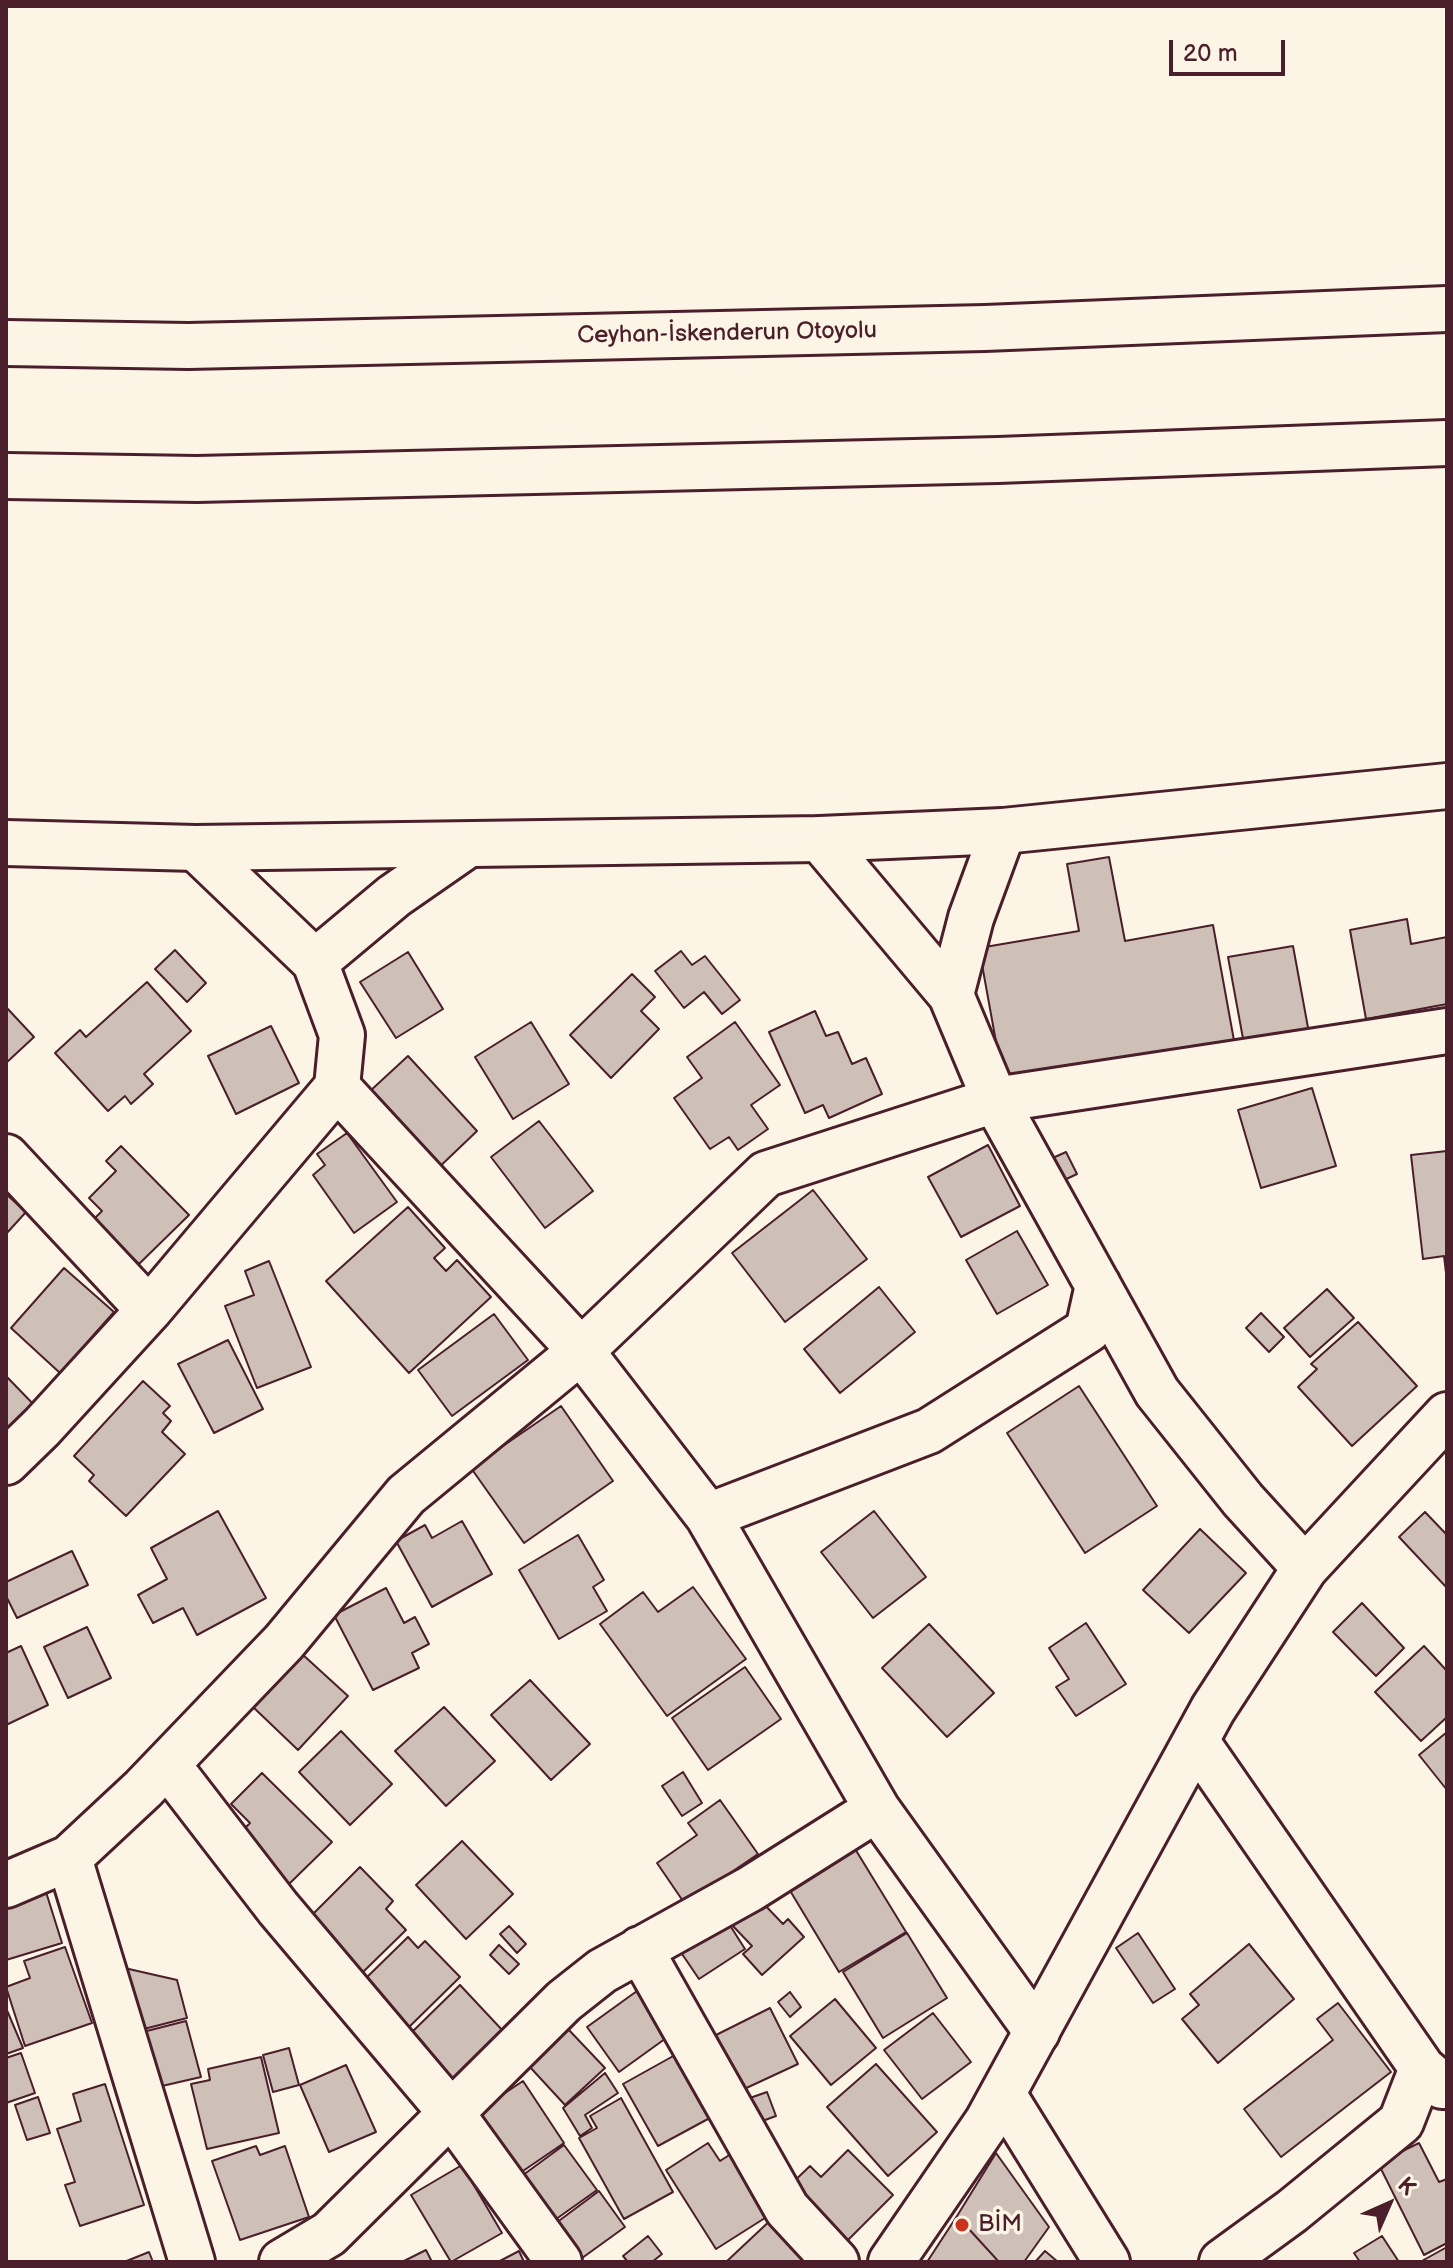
<!DOCTYPE html>
<html>
<head>
<meta charset="utf-8">
<style>
	body { margin:0 }
	#map { position:relative; width:1453px; height:2268px; overflow:hidden; background:#fcf5e5; font-family:"Balsamiq Sans",sans-serif }
	canvas { display:block }
	.frame { position:absolute; inset:0; border:8px solid #4a1f2b; pointer-events:none }
	.north { position:absolute; left:1349px; top:2164px; width:80px; height:80px; -webkit-text-stroke:6px #fcf5e5; paint-order:stroke; rotate:45deg; font-size:22px; font-weight:700; line-height:32px; text-align:center; color:#4a1f2b }
	.north::after { content:''; display:block; margin:auto; width:28px; height:36px; background:#4a1f2b; clip-path:polygon(50% 0,100% 100%,50% 72%,0 100%) }
	.scale { position:absolute; left:1169px; top:40px; width:116px; height:36px; box-sizing:border-box; border:4px solid #4a1f2b; border-top:0; padding-left:10px; font-size:24px; line-height:28px; white-space:nowrap; color:#4a1f2b; -webkit-text-stroke:6px #fcf5e5; paint-order:stroke }
</style>
</head>
<body>
<div id="map">
<canvas width="1453" height="2268"></canvas>
<div class="frame"></div>
<div class="north">K</div>
<div class="scale">20 m</div>
</div>
<script>
const c = document.querySelector('canvas').getContext('2d');
c.lineJoin = 'round';
function paint(path, color) { c.fillStyle = color; c.fill(path, 'evenodd'); }
const poly = rows => new Path2D(rows.map(r => 'M' + r).join(''));
function stroke(path, color, width, dash) { c.strokeStyle = color; c.lineWidth = width; c.lineCap = dash ? 'butt' : 'round'; c.setLineDash(dash || []); c.stroke(path); }
function write(font, color, halo, rows, align = 'center') {
  c.font = font + ' "Balsamiq Sans",sans-serif'; c.lineWidth = 7; c.setLineDash([]); c.textBaseline = 'middle'; c.strokeStyle = halo; c.fillStyle = color; for (const [text, x, y, turn = 0] of rows) {
    c.save(); c.translate(x, y); c.rotate((+turn || 0) * Math.PI / 180); c.textAlign = isNaN(turn) ? turn : align; if (halo) c.strokeText(text, 0, 0); c.fillText(text, 0, 0); c.restore();
  }
}
const building = poly([
	[1109,857,1125,941,1213,925,1235,1046,1004,1086,979,948,1079,931,1067,864,1109,857],
	[1407,919,1411,944,1447,937,1447,1004,1366,1019,1350,930,1407,919],
	[1293,946,1309,1033,1244,1044,1228,957,1293,946],
	[175,950,206,983,187,1002,155,969,175,950],
	[681,951,692,965,705,956,740,1000,722,1014,704,992,684,1008,655,971,681,951],
	[408,952,443,1009,396,1038,360,982,408,952],
	[632,974,655,997,641,1011,659,1029,611,1078,570,1035,632,974],
	[147,982,191,1031,144,1074,153,1084,131,1104,125,1096,108,1111,55,1053,80,1030,86,1037,147,982],
	[6,1007,34,1037,6,1063,6,1007],
	[815,1011,826,1036,838,1032,852,1064,866,1058,882,1094,829,1118,823,1105,805,1113,769,1032,815,1011],
	[531,1022,569,1084,513,1119,475,1057,531,1022],
	[735,1022,780,1085,751,1105,768,1129,738,1150,729,1137,710,1149,674,1098,702,1078,687,1057,735,1022],
	[271,1026,299,1083,236,1114,208,1056,271,1026],
	[408,1056,477,1131,432,1174,369,1092,408,1056],
	[1312,1088,1336,1166,1261,1188,1238,1110,1312,1088],
	[539,1121,593,1191,545,1228,491,1157,539,1121],
	[347,1133,397,1202,354,1233,313,1175,325,1165,317,1154,347,1133],
	[988,1145,1020,1206,961,1237,928,1177,988,1145],
	[121,1146,189,1215,139,1264,94,1219,102,1211,89,1198,116,1171,106,1161,121,1146],
	[1447,1151,1447,1273,1446,1273,1444,1256,1423,1259,1411,1155,1447,1151],
	[1066,1152,1077,1174,1058,1183,1046,1161,1066,1152],
	[813,1190,867,1259,785,1322,732,1253,813,1190],
	[6,1194,26,1212,6,1234,6,1194],
	[408,1207,445,1248,434,1258,446,1271,457,1260,491,1297,409,1373,326,1281,408,1207],
	[1017,1231,1048,1285,997,1314,966,1260,1017,1231],
	[269,1261,311,1367,257,1388,225,1306,254,1295,245,1271,269,1261],
	[64,1268,114,1312,60,1373,11,1328,64,1268],
	[879,1287,915,1332,840,1393,804,1349,879,1287],
	[1327,1289,1354,1318,1310,1357,1284,1328,1327,1289],
	[1261,1313,1284,1337,1269,1352,1246,1328,1261,1313],
	[494,1314,528,1360,452,1416,418,1370,494,1314],
	[1358,1322,1417,1386,1352,1446,1298,1387,1317,1369,1311,1364,1358,1322],
	[228,1340,263,1409,214,1433,178,1364,228,1340],
	[6,1376,39,1410,6,1441,6,1376],
	[143,1381,170,1406,163,1413,171,1421,162,1432,185,1454,126,1516,89,1481,94,1475,74,1456,143,1381],
	[1079,1386,1157,1506,1085,1553,1007,1433,1079,1386],
	[561,1406,613,1481,524,1543,471,1468,561,1406],
	[218,1511,266,1598,197,1635,183,1608,153,1623,138,1595,167,1579,151,1548,218,1511],
	[874,1511,926,1577,873,1618,821,1552,874,1511],
	[1425,1512,1447,1535,1447,1588,1399,1537,1425,1512],
	[462,1521,492,1574,432,1607,396,1541,425,1525,432,1538,462,1521],
	[1200,1529,1246,1573,1189,1633,1143,1590,1200,1529],
	[578,1535,604,1580,593,1587,607,1611,559,1639,519,1570,578,1535],
	[72,1551,88,1585,17,1618,6,1596,6,1582,72,1551],
	[693,1587,746,1659,667,1716,600,1624,643,1592,658,1612,693,1587],
	[386,1588,404,1623,415,1617,429,1644,412,1653,419,1668,373,1690,334,1615,386,1588],
	[1362,1603,1404,1648,1376,1676,1333,1632,1362,1603],
	[1086,1623,1126,1684,1076,1716,1056,1687,1069,1679,1049,1648,1086,1623],
	[929,1624,994,1693,947,1737,882,1668,929,1624],
	[87,1627,111,1678,68,1698,44,1647,87,1627],
	[21,1646,48,1705,6,1725,6,1653,21,1646],
	[1424,1646,1447,1671,1447,1717,1421,1741,1375,1692,1424,1646],
	[302,1654,348,1696,298,1750,253,1707,302,1654],
	[745,1667,781,1719,708,1770,672,1718,745,1667],
	[530,1680,590,1744,551,1780,491,1715,530,1680],
	[444,1707,495,1761,446,1806,395,1751,444,1707],
	[341,1731,392,1784,350,1825,299,1772,341,1731],
	[1447,1732,1447,1790,1419,1755,1447,1732],
	[683,1772,702,1803,682,1816,662,1786,683,1772],
	[262,1773,332,1842,289,1884,239,1834,250,1823,231,1804,262,1773],
	[720,1800,758,1854,685,1904,657,1863,697,1835,688,1823,720,1800],
	[849,1839,906,1932,839,1972,783,1879,849,1839],
	[462,1841,513,1894,466,1939,416,1885,462,1841],
	[360,1867,393,1901,386,1909,406,1930,362,1973,308,1919,360,1867],
	[46,1892,62,1943,6,1960,6,1904,46,1892],
	[760,1900,783,1924,788,1919,804,1937,762,1975,743,1954,752,1946,732,1925,760,1900],
	[724,1916,745,1949,699,1979,678,1948,724,1916],
	[509,1926,526,1944,517,1953,500,1934,509,1926],
	[907,1933,947,1998,883,2038,843,1972,907,1933],
	[1138,1933,1175,1989,1153,2003,1116,1948,1138,1933],
	[408,1937,418,1948,425,1941,460,1977,406,2030,361,1983,408,1937],
	[1249,1944,1294,1999,1218,2063,1182,2019,1199,2005,1190,1994,1249,1944],
	[499,1945,519,1964,509,1974,490,1955,499,1945],
	[65,1947,92,2023,25,2046,6,1987,30,1978,24,1961,65,1947],
	[120,1967,177,1980,187,2018,136,2031,120,1967],
	[460,1985,504,2032,453,2081,409,2035,460,1985],
	[637,1991,669,2036,619,2072,587,2027,637,1991],
	[790,1992,801,2007,790,2017,778,2002,790,1992],
	[835,1999,876,2048,831,2085,790,2036,835,1999],
	[1338,2003,1391,2072,1281,2157,1244,2109,1333,2040,1317,2019,1338,2003],
	[6,2008,23,2048,6,2054,6,2008],
	[770,2008,798,2064,742,2090,716,2035,770,2008],
	[933,2013,971,2062,922,2099,884,2050,933,2013],
	[186,2021,201,2077,149,2089,135,2034,186,2021],
	[568,2029,605,2068,565,2105,529,2066,568,2029],
	[289,2048,299,2085,273,2092,263,2055,289,2048],
	[684,2050,719,2113,658,2146,623,2084,684,2050],
	[21,2053,35,2093,6,2103,6,2058,21,2053],
	[261,2057,279,2133,207,2149,191,2084,210,2080,208,2069,261,2057],
	[876,2064,937,2132,888,2176,827,2107,876,2064],
	[346,2065,376,2132,329,2152,300,2085,346,2065],
	[605,2073,618,2093,585,2115,592,2128,580,2136,563,2108,605,2073],
	[523,2081,564,2143,520,2173,478,2111,523,2081],
	[105,2084,144,2205,80,2226,65,2185,75,2182,57,2129,81,2121,73,2094,105,2084],
	[767,2092,776,2116,757,2123,747,2099,767,2092],
	[38,2097,50,2133,27,2140,15,2105,38,2097],
	[621,2098,673,2192,624,2219,579,2138,597,2128,590,2116,621,2098],
	[708,2143,720,2161,737,2150,776,2211,716,2249,666,2170,708,2143],
	[1419,2143,1439,2182,1447,2179,1447,2243,1424,2255,1378,2163,1419,2143],
	[564,2145,597,2190,552,2222,519,2178,564,2145],
	[256,2146,260,2155,285,2146,309,2217,240,2240,212,2161,256,2146],
	[848,2150,893,2195,844,2244,787,2188,810,2166,821,2177,848,2150],
	[996,2153,1049,2227,1024,2262,999,2262,957,2216,996,2153],
	[462,2165,502,2233,451,2262,411,2195,462,2165],
	[599,2191,625,2227,578,2261,552,2226,599,2191],
	[775,2216,816,2262,726,2262,775,2216],
	[957,2216,999,2262,927,2262,957,2216],
	[648,2236,662,2254,652,2262,628,2262,623,2256,648,2236],
	[1382,2236,1399,2262,1360,2262,1354,2253,1382,2236],
	[1447,2247,1447,2262,1420,2262,1447,2247],
	[426,2250,432,2262,402,2262,426,2250],
	[519,2251,524,2262,498,2262,519,2251],
	[1045,2251,1058,2262,1035,2262,1045,2251],
	[149,2252,153,2262,124,2262,149,2252]
]);
paint(building, '#cfc0b7');
stroke(building, '#4a1f2b', 2);
const street = poly([
	[820,839,951,995,995,1100,1157,1392,1243,1500,1305,1568],
	[196,848,315,962,342,1035,337,1087,581,1351,708,1516,877,1809,1037,2032],
	[315,962,394,896,466,846],
	[951,995,971,918,1003,831],
	[6,1157,149,1310],
	[6,1462,42,1427,149,1310,337,1087],
	[708,1516,929,1431,1088,1330,1098,1285],
	[1196,1741,1422,2068,1442,2086,1447,2086],
	[167,1764,278,1908,452,2114,559,2262],
	[69,1858,192,2262],
	[6,1885,69,1858,143,1789,284,1642,406,1495,581,1351,766,1174,995,1100,1447,1031],
	[640,1949,787,2209,836,2262],
	[1003,2094,1107,2262],
	[282,2262,329,2234,564,2001,602,1971,750,1889,877,1809],
	[1222,2262,1292,2211,1401,2122,1422,2068]
]);
const secondary = poly([
	[6,843,196,848,820,839,1003,831,1447,786],
	[891,2262,987,2122,1213,1709,1305,1568,1447,1415]
]);
const highway = poly([
	[6,343,188,346,985,328,1447,309],
	[6,476,197,479,998,460,1447,443]
]);
stroke(street, '#4a1f2b', 50);
stroke(secondary, '#4a1f2b', 50);
stroke(highway, '#4a1f2b', 50);
stroke(street, '#fcf5e5', 44);
stroke(secondary, '#fcf5e5', 44);
stroke(highway, '#fcf5e5', 44);
for (const [x, y, r, color] of [
	[962,2225,8,"#c8321e"]
]) { const dot = new Path2D(); dot.arc(x, y, r, 0, 2 * Math.PI); c.fillStyle = color; c.fill(dot); stroke(dot, '#fcf5e5', 3); }
write('24px', '#4a1f2b', '#fcf5e5', [
	["Ceyhan-İskenderun Otoyolu",727,334,-1]
]);
write('24px', '#4a1f2b', '#fcf5e5', [
	["BİM",978,2225]
], 'left');
</script>
</body>
</html>
